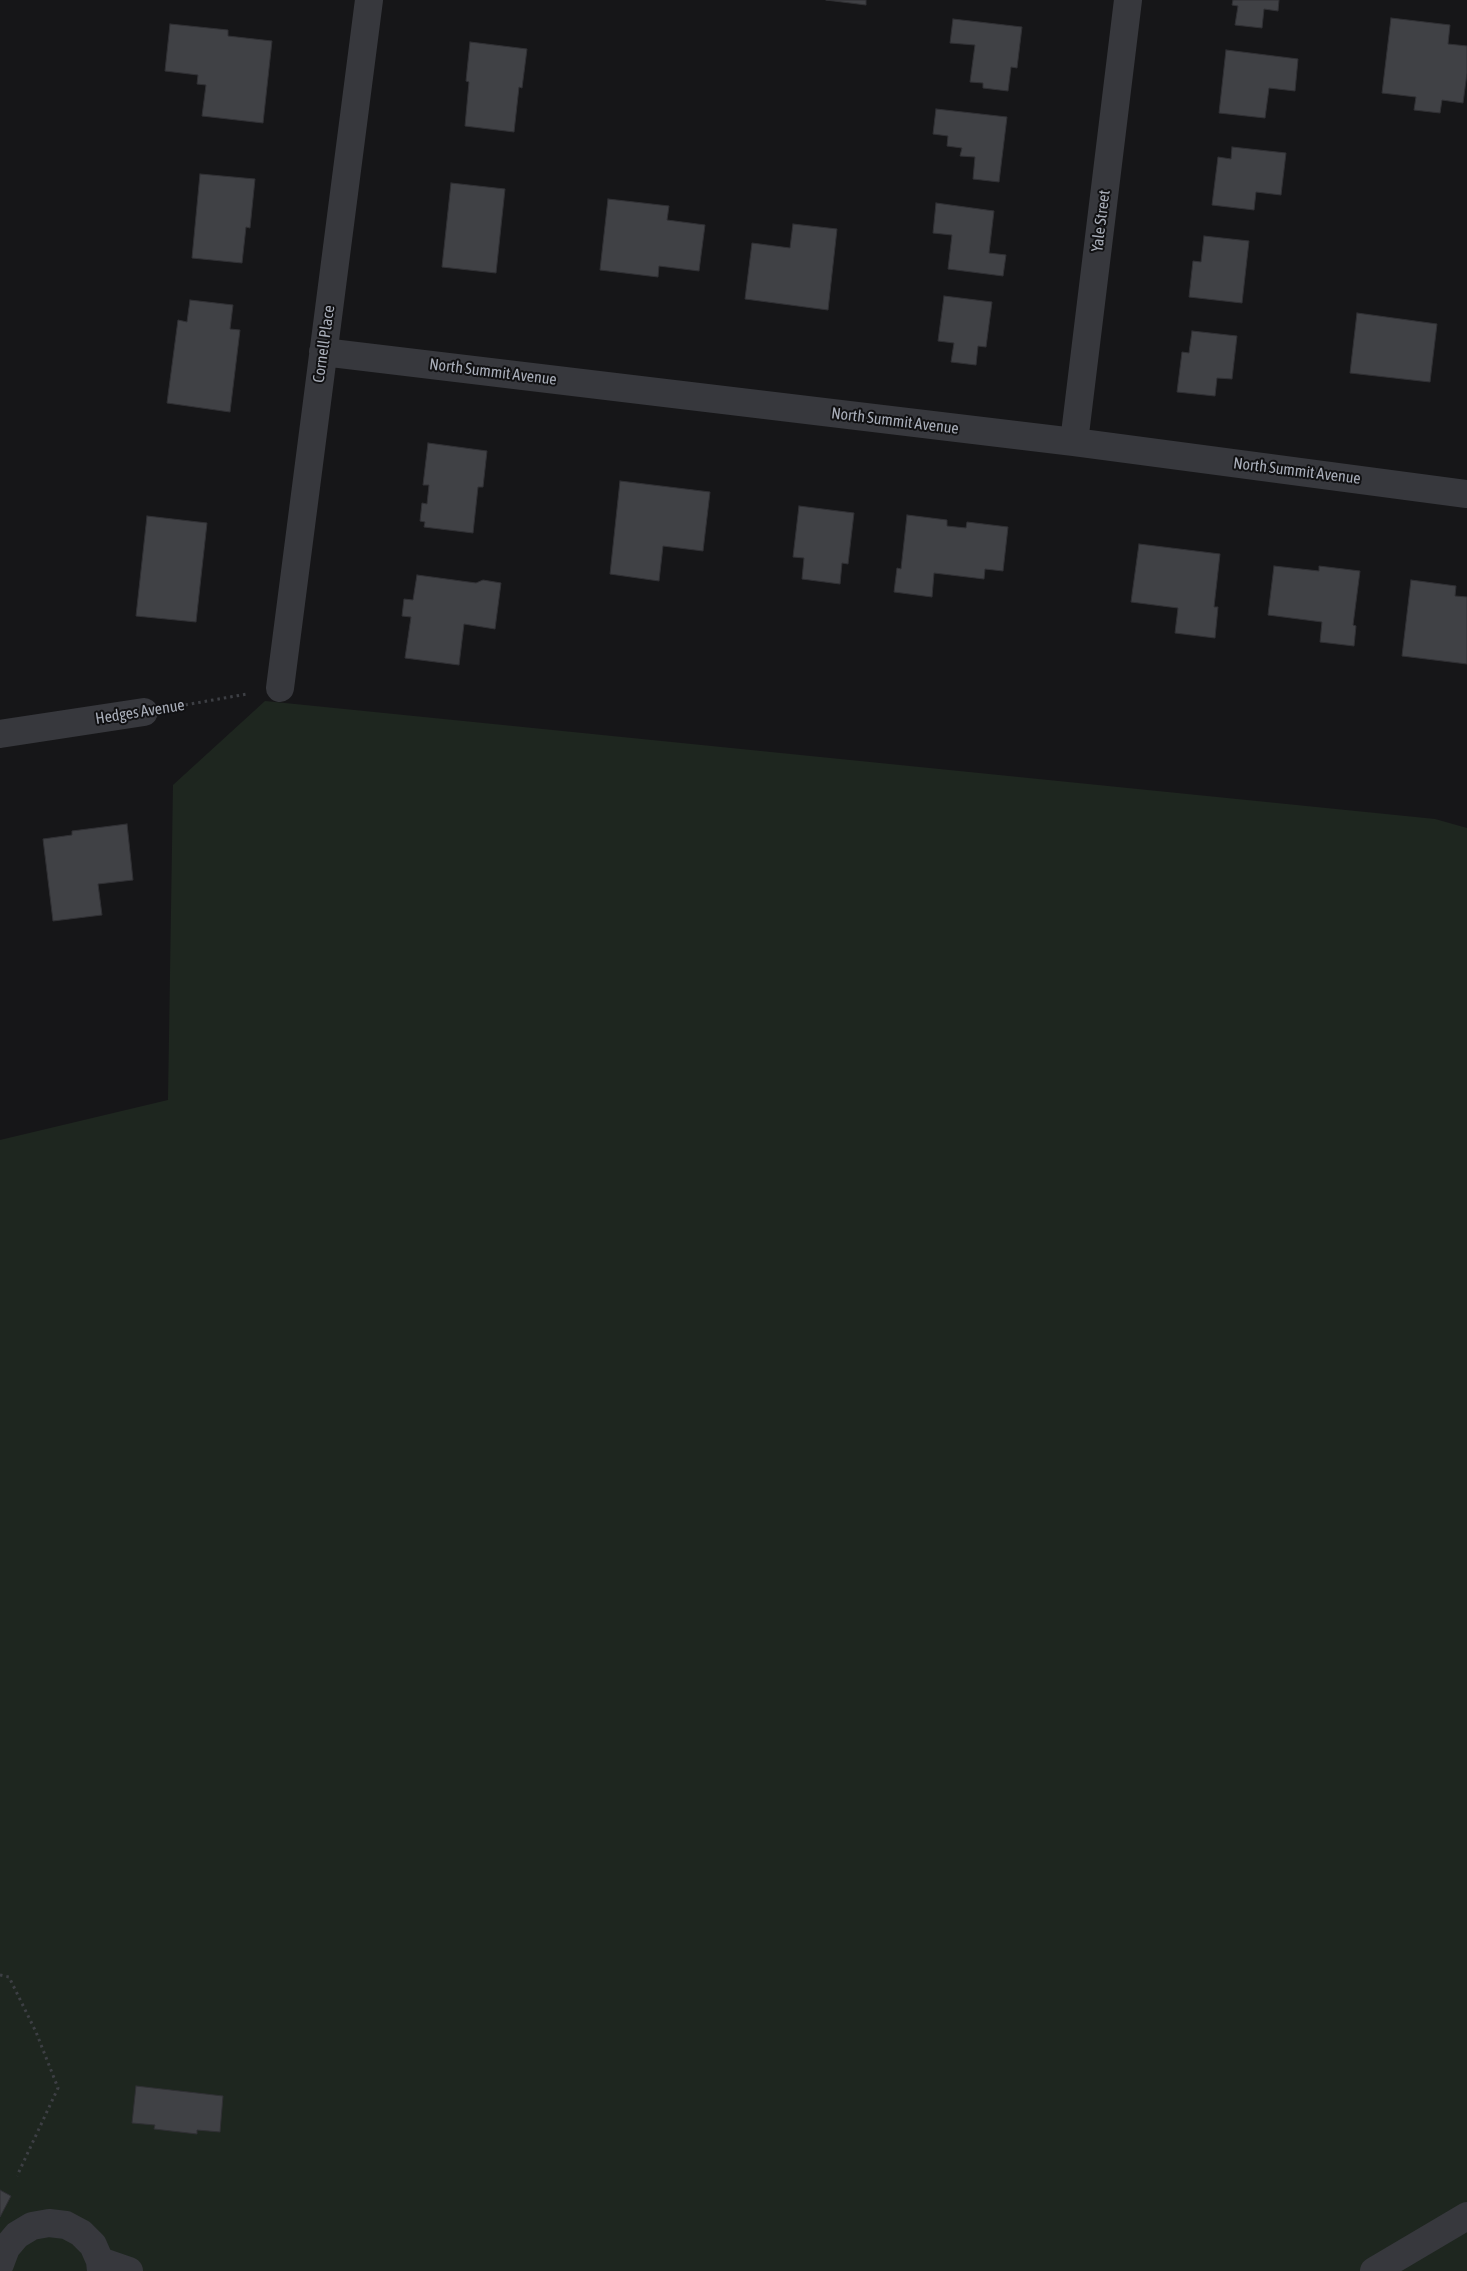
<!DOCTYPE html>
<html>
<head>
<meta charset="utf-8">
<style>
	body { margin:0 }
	canvas { display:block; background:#161618 }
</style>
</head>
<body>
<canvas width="1467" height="2271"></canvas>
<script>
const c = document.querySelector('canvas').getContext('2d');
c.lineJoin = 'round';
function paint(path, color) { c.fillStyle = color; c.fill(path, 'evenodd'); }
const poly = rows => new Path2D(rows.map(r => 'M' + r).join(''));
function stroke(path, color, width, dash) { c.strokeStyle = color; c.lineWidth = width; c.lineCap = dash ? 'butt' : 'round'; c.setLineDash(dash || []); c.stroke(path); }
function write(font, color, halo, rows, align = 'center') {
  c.font = font + ' "Asap Condensed",sans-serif'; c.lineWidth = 4; c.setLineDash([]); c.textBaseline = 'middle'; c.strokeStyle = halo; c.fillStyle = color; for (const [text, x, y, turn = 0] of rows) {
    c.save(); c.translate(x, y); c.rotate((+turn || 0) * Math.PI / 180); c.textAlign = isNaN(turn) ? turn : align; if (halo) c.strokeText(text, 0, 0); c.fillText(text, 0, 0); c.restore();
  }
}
paint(poly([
	[265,701,1435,819,1467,828,1467,2271,0,2271,0,1140,168,1100,173,785]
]), '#1e261f');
const building = poly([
	[826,0,866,0,866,5,826,0],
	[1233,0,1279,0,1278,11,1264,9,1262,28,1235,25,1238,6,1232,5,1233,0],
	[1391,18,1450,25,1448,44,1467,46,1467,73,1463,103,1442,100,1440,113,1414,110,1416,97,1382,93,1391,18],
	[953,19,1022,27,1017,68,1011,67,1008,91,983,88,983,83,970,82,975,45,950,43,953,19],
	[170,24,228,30,228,36,272,41,263,123,202,116,206,85,197,84,198,75,165,71,170,24],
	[470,42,527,49,522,88,519,87,514,132,465,126,469,82,466,81,470,42],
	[1226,50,1298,59,1295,91,1269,88,1265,118,1219,113,1226,50],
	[936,109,1007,117,999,182,973,179,975,157,960,156,962,148,947,146,948,136,933,134,936,109],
	[1232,147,1286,153,1281,195,1256,192,1254,210,1212,205,1218,157,1231,159,1232,147],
	[200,174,255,179,250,228,246,227,242,263,192,258,200,174],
	[451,183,505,189,496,273,442,267,451,183],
	[608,199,669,206,667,220,705,225,699,271,659,266,658,277,600,270,608,199],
	[936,203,994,211,989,253,1006,255,1003,276,948,269,952,235,933,233,936,203],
	[793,224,837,229,828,310,745,299,752,243,790,248,793,224],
	[1204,236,1249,241,1242,303,1189,297,1193,261,1201,262,1204,236],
	[944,296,992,302,986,347,978,346,976,365,951,362,954,343,938,341,944,296],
	[190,300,233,305,230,329,240,330,230,412,167,403,178,320,187,322,190,300],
	[1357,313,1437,324,1430,382,1350,373,1357,313],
	[1192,331,1237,336,1232,379,1217,378,1215,396,1177,392,1182,352,1189,353,1192,331],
	[428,443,487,451,483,487,478,487,473,533,424,527,425,522,420,521,422,503,427,504,429,485,423,485,428,443],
	[620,481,710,492,703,551,663,546,659,581,610,574,620,481],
	[799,506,854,513,848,564,842,563,840,584,802,579,804,558,793,557,799,506],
	[907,515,947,520,947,526,966,528,967,522,1008,527,1003,571,985,569,984,579,934,573,932,597,894,592,897,568,901,569,907,515],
	[147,516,207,523,196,622,136,616,147,516],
	[1139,544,1220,554,1214,607,1218,607,1215,638,1175,633,1178,608,1131,602,1139,544],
	[1274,566,1319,571,1319,566,1360,571,1353,625,1356,626,1354,646,1320,642,1322,622,1268,615,1274,566],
	[417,575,476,583,483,580,501,583,495,629,464,624,459,665,405,658,411,617,402,616,404,599,413,600,417,575],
	[1411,580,1456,586,1455,596,1467,597,1467,664,1402,656,1411,580],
	[127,824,133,880,98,884,102,915,53,921,43,839,72,835,72,831,127,824],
	[136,2086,223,2096,220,2132,197,2130,197,2134,154,2129,155,2125,132,2123,136,2086],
	[0,2190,11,2196,0,2217,0,2190]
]);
paint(building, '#404145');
stroke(building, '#303034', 1);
stroke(poly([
	[179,706,247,694],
	[0,1975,9,1977,36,2032,58,2088,17,2176]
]), '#3d3f44', 3, [2.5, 4]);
stroke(poly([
	[323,352,1074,442,1467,494],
	[1074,442,1128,0],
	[280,688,369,0],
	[0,734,144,712],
	[100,2261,129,2271],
	[0,2264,6,2248,17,2235,32,2226,49,2223,66,2225,81,2233,93,2245,100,2261,101,2271],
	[1374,2271,1467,2216]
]), '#37383d', 28);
write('16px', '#a8adb8', '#111113', [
	["Yale Street",1101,221,-83],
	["Cornell Place",324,344,-82],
	["North Summit Avenue",493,372,7],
	["North Summit Avenue",895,421,7],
	["North Summit Avenue",1297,471,7],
	["Hedges Avenue",140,712,-9]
]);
</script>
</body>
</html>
